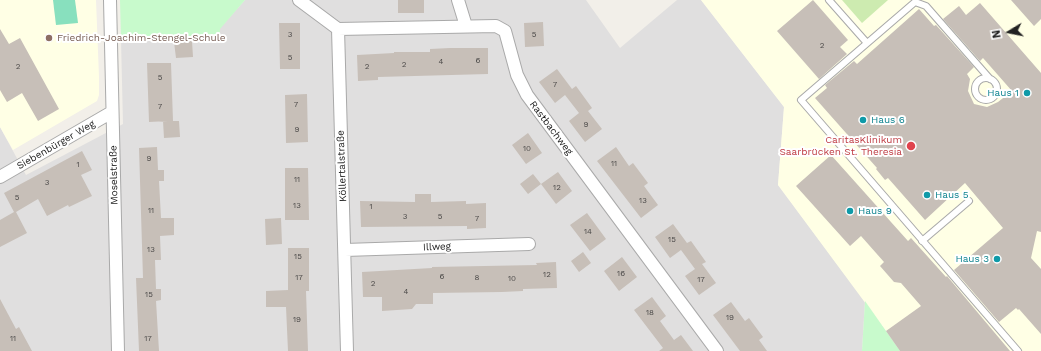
<!DOCTYPE html>
<html>
<head>
<meta charset="utf-8">
<style>
	body { margin:0 }
	#map { position:relative; width:1041px; height:351px; overflow:hidden; background:#f2efe9; font-family:"Work Sans",sans-serif }
	canvas { display:block }
	.north { position:absolute; left:989px; top:12px; width:40px; height:40px; -webkit-text-stroke:3px #fff; paint-order:stroke; rotate:260deg; font-size:11px; font-weight:700; line-height:16px; text-align:center; color:#222 }
	.north::after { content:''; display:block; margin:auto; width:14px; height:18px; background:#222; clip-path:polygon(50% 0,100% 100%,50% 72%,0 100%) }
</style>
</head>
<body>
<div id="map">
<canvas width="1041" height="351"></canvas>
<div class="north">N</div>
</div>
<script>
const c = document.querySelector('canvas').getContext('2d');
c.lineJoin = 'round';
function paint(path, color) { c.fillStyle = color; c.fill(path, 'evenodd'); }
const poly = rows => new Path2D(rows.map(r => 'M' + r).join(''));
function stroke(path, color, width, dash) { c.strokeStyle = color; c.lineWidth = width; c.lineCap = dash ? 'butt' : 'round'; c.setLineDash(dash || []); c.stroke(path); }
function write(font, color, halo, rows, align = 'center') {
  c.font = font + ' "Work Sans",sans-serif'; c.lineWidth = 4; c.setLineDash([]); c.textBaseline = 'middle'; c.strokeStyle = halo; c.fillStyle = color; for (const [text, x, y, turn = 0] of rows) {
    c.save(); c.translate(x, y); c.rotate((+turn || 0) * Math.PI / 180); c.textAlign = isNaN(turn) ? turn : align; if (halo) c.strokeText(text, 0, 0); c.fillText(text, 0, 0); c.restore();
  }
}
paint(poly([
	[245,0,586,0,620,48,677,0,701,0,784,107,778,185,865,301,862,351,0,351,0,127,26,175,123,124,121,40,220,37,219,29]
]), '#e0dfdf');
paint(poly([
	[0,0,96,0,99,77,99,95,97,101,13,150,0,127],
	[701,0,1041,0,1041,351,947,351,886,331,778,185,784,107]
]), '#ffffe5');
paint(poly([
	[842,0,888,0,862,23]
]), '#cdebb0');
paint(poly([
	[120,0,245,0,220,29,220,37,121,40],
	[865,301,900,351,862,351]
]), '#c8facc');
paint(poly([
	[53,0,75,0,78,23,56,25]
]), '#88e0be');
paint(poly([
	[398,0,424,0,424,13,398,13],
	[813,0,848,40,840,47,847,54,819,79,777,31],
	[1011,0,1041,0,1041,19,1034,26],
	[980,3,1041,73,1041,232,1037,231,1031,258,1041,269,1041,334,1019,309,1018,310,1016,308,999,322,954,270,1003,228,965,183,925,220,888,178,885,180,876,169,877,168,815,98,827,88,825,85,854,61,857,64,919,9,934,26,936,25,974,67,967,74,970,79,968,91,974,104,987,107,998,102,1012,91,983,58,980,61,943,19,959,6,966,15],
	[543,22,544,46,525,47,524,23],
	[279,23,300,23,300,69,280,69],
	[0,29,9,44,20,38,59,109,38,121,22,93,7,102,0,90],
	[192,41,193,57,176,58,174,42],
	[450,48,488,48,488,74,378,77,378,80,358,81,357,55,394,53,394,52,430,52,430,49],
	[147,63,171,63,173,121,179,121,180,137,164,138,163,121,168,121,149,122],
	[557,69,572,89,576,86,592,108,588,111,602,129,585,142,569,121,579,113,565,95,555,103,539,82],
	[307,94,308,142,286,143,285,95],
	[528,133,542,153,526,164,512,145],
	[157,147,158,170,164,170,164,181,159,181,161,218,174,218,174,235,160,236,161,260,155,260,156,289,161,289,161,300,156,301,159,351,139,351,136,278,143,278,139,148],
	[616,147,629,166,633,163,648,183,644,186,658,205,641,218,597,161],
	[82,151,92,170,81,175,92,196,69,207,68,205,47,216,38,199,16,212,27,233,0,247,0,220,14,212,4,193],
	[831,155,908,241,911,238,946,277,947,276,1010,351,900,351,886,331,921,306,901,283,894,282,880,266,884,262,861,236,850,246,796,186],
	[285,168,308,168,309,220,285,220],
	[558,172,572,191,556,204,541,184],
	[533,174,541,184,528,194,520,184],
	[415,194,431,194,431,202,466,201,466,204,486,203,486,228,467,229,467,226,361,227,360,201,415,202],
	[587,213,606,239,590,251,570,225],
	[281,218,282,244,266,245,265,219],
	[673,224,687,243,691,241,706,262,702,264,716,283,699,295,685,276,695,269,681,250,670,258,655,237],
	[288,248,309,248,309,291,306,291,308,351,288,351,286,307,266,307,266,291,288,290],
	[583,252,591,263,579,272,571,261],
	[622,257,637,277,619,291,604,271],
	[556,262,557,288,523,289,523,291,502,292,433,293,433,304,416,304,412,309,382,311,382,297,363,297,362,272,432,268,432,267,537,265,536,263],
	[652,297,666,316,660,321,674,340,681,335,693,351,659,351,663,348,634,310],
	[0,299,16,329,19,327,32,351,0,351],
	[731,302,745,321,749,318,763,337,759,340,767,351,740,351,713,315]
]), '#c7bfb8');
const service = poly([
	[829,0,867,43],
	'975 89a11 11 0 1 1 22 0a11 11 0 1 1-22 0Z',
	[990,79,926,6,915,2,801,100,1018,351],
	[922,241,969,201]
]);
const minor = poly([
	[110,0,118,351],
	[299,0,338,29,347,351],
	[458,0,466,26],
	[338,29,496,26,505,31,517,75,527,95,717,351],
	[0,177,112,112],
	[345,250,529,244]
]);
stroke(service, '#a9a9a9', 8);
stroke(minor, '#a9a9a9', 14);
stroke(service, '#fff', 6);
stroke(minor, '#fff', 12);
for (const [x, y, r, color] of [
	[49,38,4,"#8d6e63"],
	[1027,93,4,"#0f9aa8"],
	[863,120,4,"#0f9aa8"],
	[911,146,5,"#e0444e"],
	[927,195,4,"#0f9aa8"],
	[850,211,4,"#0f9aa8"],
	[997,259,4,"#0f9aa8"]
]) { const dot = new Path2D(); dot.arc(x, y, r, 0, 2 * Math.PI); c.fillStyle = color; c.fill(dot); stroke(dot, '#fff', 1.5); }
write('8px', '#4b4948', null, [
	["3",290,35],
	["5",534,35],
	["2",822,46],
	["5",290,58],
	["6",478,61],
	["4",441,62],
	["2",404,65],
	["2",18,67],
	["2",367,67],
	["5",160,78],
	["7",555,85],
	["7",296,105],
	["7",160,107],
	["9",586,125],
	["9",297,130],
	["10",527,149],
	["9",149,159],
	["11",614,164],
	["1",78,165],
	["11",297,180],
	["3",47,183],
	["12",557,188],
	["5",17,198],
	["13",643,201],
	["13",297,206],
	["1",371,207],
	["11",151,211],
	["3",405,217],
	["5",440,217],
	["7",477,219],
	["14",588,232],
	["15",672,240],
	["13",151,250],
	["15",298,257],
	["16",621,274],
	["12",547,275],
	["6",442,277],
	["17",299,278],
	["8",477,278],
	["10",512,279],
	["17",701,280],
	["2",373,284],
	["4",406,292],
	["15",149,295],
	["18",650,313],
	["19",730,318],
	["19",297,320],
	["11",13,339],
	["17",148,339]
]);
write('10px', '#785e54', '#fff', [
	["Friedrich-Joachim-Stengel-Schule",57,38]
], 'left');
write('10px', '#0d838f', '#fff', [
	["Haus 1",1019,93,"right"],
	["Haus 6",871,120],
	["Haus 5",935,195],
	["Haus 9",858,211],
	["Haus 3",989,259,"right"]
], 'left');
write('10px', '#222', '#fff', [
	["Rastbachweg",551,128,53],
	["Siebenbürger Weg",56,145,-30],
	["Köllertalstraße",342,166,-92],
	["Moselstraße",114,175,-91],
	["Illweg",437,247,-2]
]);
write('10px', '#be3a42', '#fff', [
	["CaritasKlinikum",902,140],
	["Saarbrücken St. Theresia",902,152]
], 'right');
</script>
</body>
</html>
